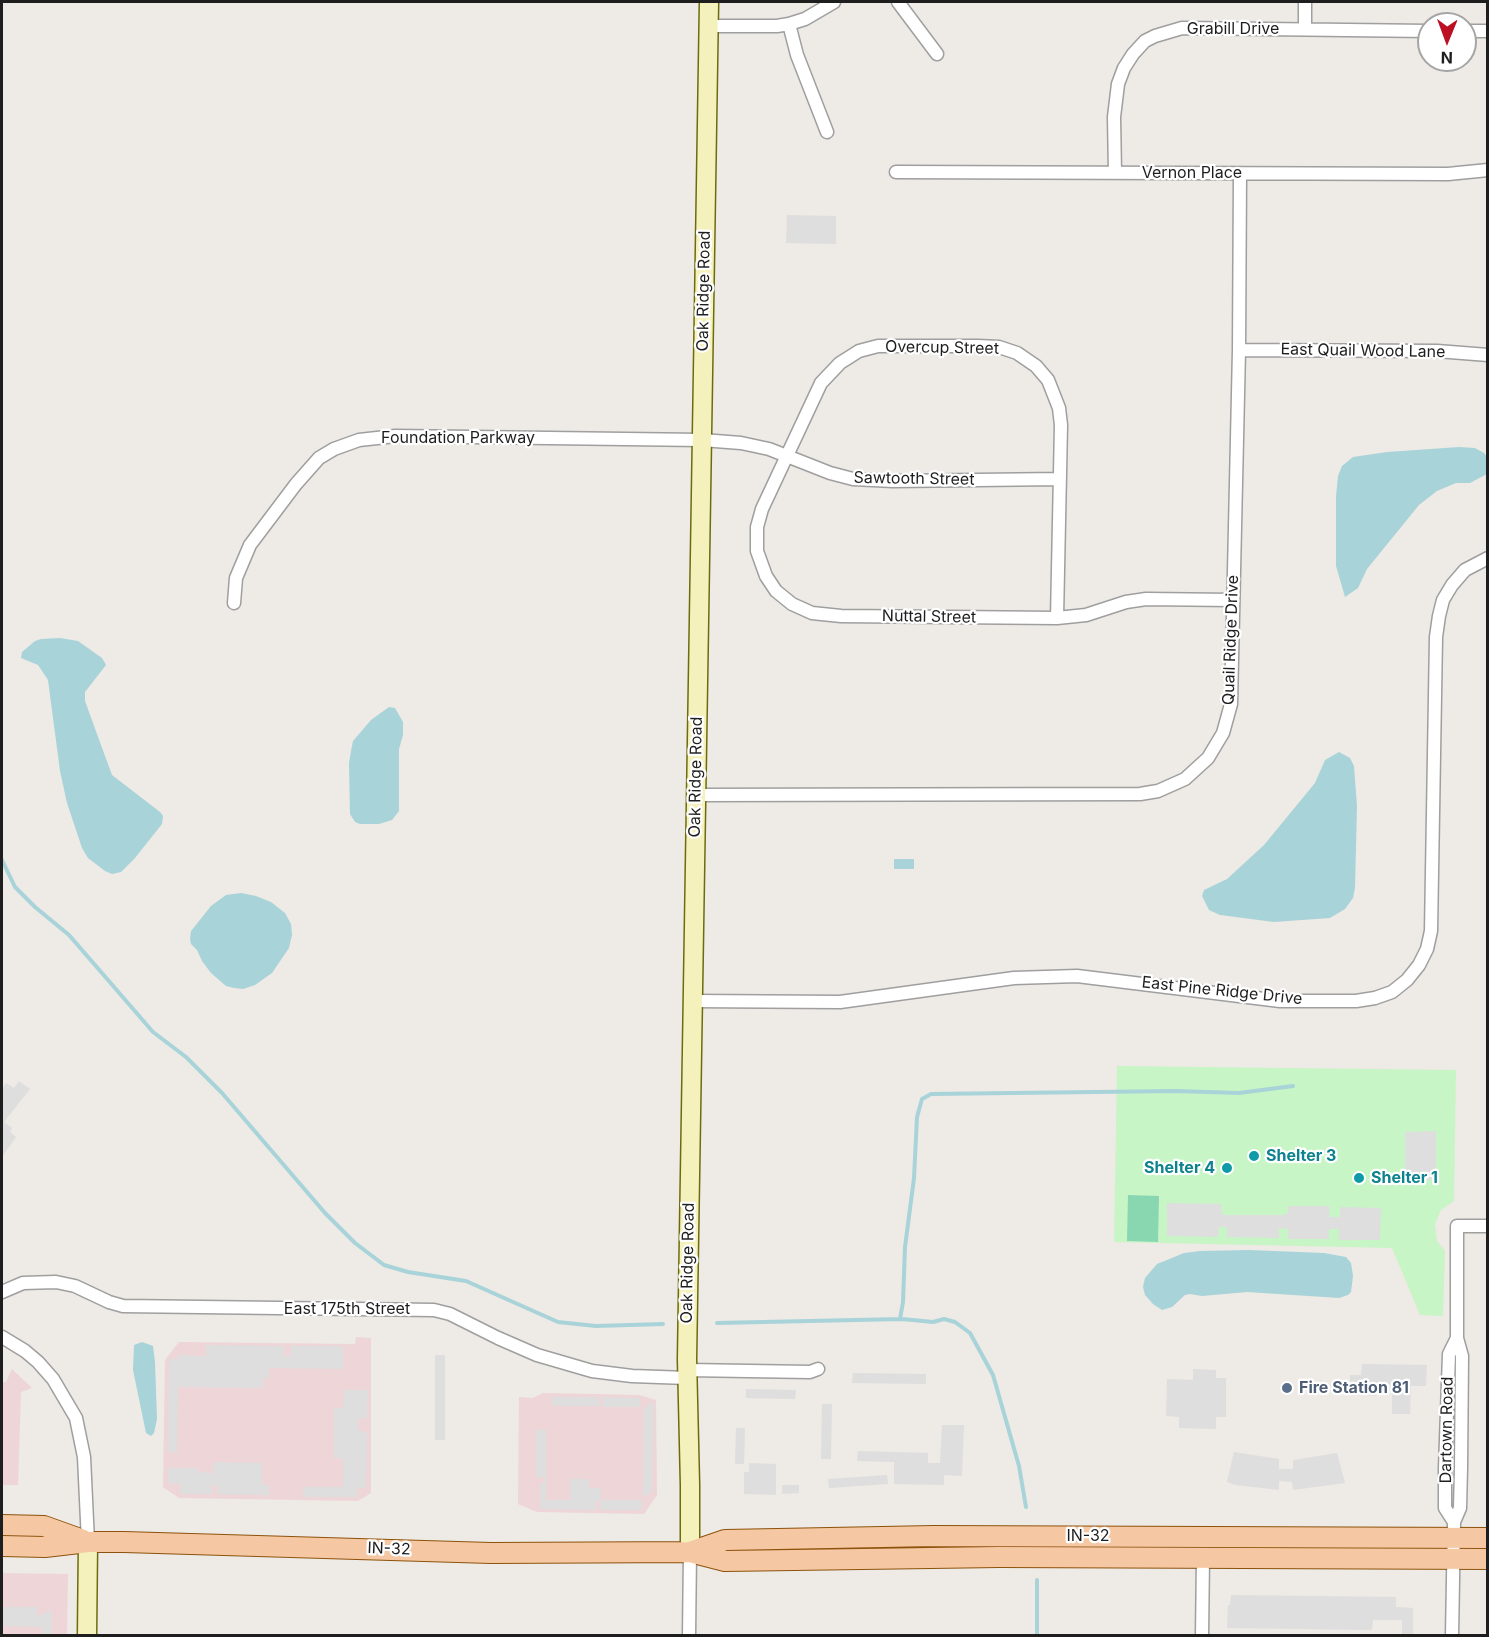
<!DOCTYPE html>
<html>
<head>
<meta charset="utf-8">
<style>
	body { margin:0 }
	#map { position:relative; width:1489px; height:1637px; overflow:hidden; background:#eeeae5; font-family:Inter,sans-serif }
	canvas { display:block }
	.frame { position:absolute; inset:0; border:3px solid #1e1e1e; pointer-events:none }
	.north { position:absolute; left:1417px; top:12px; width:60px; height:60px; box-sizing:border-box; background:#fff; border:2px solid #a5a5a5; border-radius:50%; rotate:181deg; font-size:16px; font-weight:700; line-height:24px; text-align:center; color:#1e1e1e }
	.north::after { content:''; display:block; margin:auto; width:21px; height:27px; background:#bd0f24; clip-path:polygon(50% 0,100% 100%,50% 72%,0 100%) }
</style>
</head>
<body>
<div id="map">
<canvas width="1489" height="1637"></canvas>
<div class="frame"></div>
<div class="north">N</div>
</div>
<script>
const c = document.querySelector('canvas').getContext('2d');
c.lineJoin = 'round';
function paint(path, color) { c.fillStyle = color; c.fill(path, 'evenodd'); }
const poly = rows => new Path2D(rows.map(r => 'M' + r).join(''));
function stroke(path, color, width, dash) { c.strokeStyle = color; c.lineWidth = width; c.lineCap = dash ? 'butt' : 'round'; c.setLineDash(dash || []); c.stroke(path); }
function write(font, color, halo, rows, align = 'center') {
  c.font = font + ' Inter,sans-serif'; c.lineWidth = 4.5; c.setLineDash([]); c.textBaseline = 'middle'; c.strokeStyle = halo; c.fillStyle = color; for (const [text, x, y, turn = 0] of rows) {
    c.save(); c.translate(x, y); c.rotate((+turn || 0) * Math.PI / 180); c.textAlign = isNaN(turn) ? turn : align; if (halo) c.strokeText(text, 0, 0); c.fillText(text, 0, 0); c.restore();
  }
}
paint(poly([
	[356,1337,371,1338,371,1493,358,1501,179,1498,163,1487,165,1360,179,1342,355,1344],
	[12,1369,32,1388,21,1392,18,1485,2,1485,2,1382,6,1382],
	[543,1393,639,1395,656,1400,657,1495,644,1514,537,1512,518,1504,519,1397,533,1398],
	[2,1573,68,1574,67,1635,2,1636]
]), '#eed5d7');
paint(poly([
	[1117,1066,1456,1070,1454,1201,1441,1210,1435,1224,1437,1241,1445,1251,1443,1316,1420,1315,1392,1248,1114,1242]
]), '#c7f5c5');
paint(poly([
	[1128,1195,1159,1196,1158,1242,1127,1241]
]), '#89d7b0');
paint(poly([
	[787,215,836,216,836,244,786,243],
	[19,1081,30,1089,4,1122,12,1128,10,1132,16,1137,2,1157,2,1089,6,1083,14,1088],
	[1436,1131,1436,1180,1405,1180,1405,1132],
	[1167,1203,1221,1204,1222,1214,1225,1215,1283,1215,1288,1213,1288,1206,1329,1206,1330,1217,1340,1217,1340,1207,1381,1208,1380,1240,1339,1240,1339,1229,1329,1229,1329,1239,1288,1239,1288,1229,1279,1228,1279,1238,1227,1237,1227,1227,1219,1227,1218,1237,1167,1236],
	[206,1345,284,1346,284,1356,291,1356,291,1346,343,1346,343,1369,269,1368,268,1379,263,1379,263,1388,178,1387,177,1453,168,1452,169,1359,178,1359,178,1355,206,1356],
	[435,1355,445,1355,445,1440,435,1440],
	[1362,1364,1427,1365,1426,1386,1411,1386,1410,1414,1392,1414,1392,1385,1377,1385,1376,1396,1350,1395,1350,1375,1361,1375],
	[1193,1369,1216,1370,1216,1378,1226,1378,1226,1417,1216,1417,1216,1429,1179,1428,1179,1417,1166,1416,1167,1379,1193,1380],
	[853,1373,926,1374,926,1384,852,1383],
	[746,1389,796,1390,795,1399,746,1398],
	[344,1390,368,1390,367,1418,358,1419,358,1431,367,1432,366,1488,357,1488,357,1497,303,1497,303,1487,343,1487,343,1458,334,1458,334,1408,343,1408],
	[552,1397,599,1397,599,1406,552,1406],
	[603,1397,640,1398,640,1407,603,1407],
	[654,1402,652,1492,643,1497,644,1408],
	[822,1404,832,1404,831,1459,821,1459],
	[942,1425,964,1425,962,1476,944,1475,944,1485,894,1484,894,1462,857,1461,858,1451,928,1453,928,1463,940,1463],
	[736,1428,745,1428,744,1464,735,1464],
	[536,1430,546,1430,546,1500,570,1500,570,1479,589,1479,589,1488,601,1488,601,1500,642,1500,642,1510,600,1510,600,1501,596,1500,596,1510,540,1509,540,1483,544,1483,544,1477,536,1477],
	[1234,1452,1279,1459,1279,1469,1293,1469,1293,1460,1337,1453,1345,1483,1293,1490,1292,1482,1279,1481,1279,1490,1236,1485,1227,1482],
	[214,1462,262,1463,262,1485,269,1485,269,1495,217,1494,217,1485,212,1485,212,1494,181,1494,180,1484,168,1483,168,1468,197,1468,198,1472,213,1473],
	[749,1463,776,1464,776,1495,744,1494,744,1472,749,1472],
	[887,1475,888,1484,829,1488,828,1479],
	[782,1485,799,1485,799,1493,782,1494],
	[1231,1595,1396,1597,1396,1607,1413,1608,1413,1635,1402,1635,1402,1620,1373,1620,1372,1630,1227,1628,1228,1605,1230,1605],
	[2,1607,37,1607,37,1617,50,1610,52,1614,52,1635,42,1635,42,1627,2,1626]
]), '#dedede');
paint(poly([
	[1459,447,1475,448,1484,453,1487,457,1487,474,1470,483,1456,483,1437,491,1419,505,1367,569,1358,588,1345,597,1336,566,1336,496,1338,476,1342,466,1353,457,1387,452],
	[60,638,78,641,102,658,106,665,85,692,85,701,105,756,112,775,160,812,163,816,162,824,135,858,121,872,112,874,105,871,88,858,82,848,67,803,60,771,48,680,38,665,21,658,22,652,35,641,41,639],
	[389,707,395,708,403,722,403,735,399,749,399,811,392,820,379,824,360,824,355,822,350,814,349,763,351,751,353,741,371,720],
	[1339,752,1350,758,1354,766,1357,806,1355,888,1353,898,1345,909,1330,918,1274,922,1220,915,1209,910,1202,896,1204,890,1227,879,1264,845,1315,783,1325,760],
	[894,859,914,859,914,869,894,869],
	[241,893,256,896,271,902,285,913,291,924,292,935,289,948,272,973,255,985,243,989,234,988,226,986,211,973,202,961,197,950,191,944,190,939,191,931,211,906,226,895],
	[1249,1250,1324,1253,1346,1257,1351,1263,1353,1276,1351,1292,1348,1295,1339,1298,1247,1292,1202,1296,1190,1294,1185,1295,1172,1307,1162,1310,1153,1304,1145,1295,1143,1287,1145,1278,1157,1264,1167,1260,1184,1253,1200,1251],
	[142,1342,153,1346,155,1362,157,1419,154,1433,151,1436,146,1433,133,1370,134,1345]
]), '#a8d3d9');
stroke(poly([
	[2,860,15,887,35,907,69,935,153,1032,186,1057,222,1093,325,1213,355,1243,384,1265,408,1272,466,1281,558,1322,596,1326,663,1324],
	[900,1319,903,1302,905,1247,914,1178,917,1117,922,1099,931,1094,1176,1091,1239,1093,1293,1086],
	[717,1323,902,1319,933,1322,944,1319,955,1322,970,1333,993,1375,1019,1466,1026,1507],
	[1037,1580,1037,1636]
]), '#a8d3d9', 4);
const street = poly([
	[898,2,937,54],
	[789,24,797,55,827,132],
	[708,26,777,26,789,24,805,19,834,2],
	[1305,29,1305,2],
	[1465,31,1488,31],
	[896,172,1448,174,1488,170],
	[1115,173,1114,117,1118,84,1124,68,1133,54,1145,41,1155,36,1182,28,1429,31],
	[1239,350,1437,351,1488,355],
	[234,603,236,578,250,545,296,484,319,458,334,449,359,440,395,436,702,440,741,443,769,449,830,473,853,479,893,481,1060,479],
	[1057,618,1061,425,1059,408,1048,380,1036,366,1017,353,999,347,978,346,878,346,859,351,840,363,821,383,762,509,757,527,757,551,766,576,776,591,792,604,812,613,841,616,1057,618,1086,615,1126,602,1146,599,1233,600],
	[696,795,1140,794,1158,791,1185,779,1208,758,1223,733,1231,704,1239,350,1240,174],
	[692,1001,840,1002,1014,978,1077,976,1280,1001,1356,1001,1375,998,1392,992,1407,980,1419,965,1427,949,1431,931,1436,637,1439,616,1443,600,1452,585,1465,570,1488,558],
	[2,1292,23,1283,56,1282,75,1286,109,1302,123,1306,434,1310,450,1314,498,1338,537,1355,592,1371,632,1376,687,1378],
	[2,1337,25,1351,38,1362,53,1379,76,1418,84,1457,88,1542],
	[687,1370,810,1372,818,1369],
	[1454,1522,1445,1508,1445,1468,1449,1354,1457,1338],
	[689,1636,690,1552],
	[1202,1636,1203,1557],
	[1452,1636,1454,1522,1460,1508,1461,1468,1462,1356,1457,1338,1457,1226,1488,1226]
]);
const secondary = poly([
	[690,1552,690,1485,687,1359,709,2],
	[87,1636,88,1542]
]);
const primary = poly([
	[2,1525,44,1526,83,1540],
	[2,1546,45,1547,88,1542,124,1542,491,1553,690,1552,725,1561,999,1557,1488,1559],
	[690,1552,725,1540,934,1536,1488,1538]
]);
stroke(street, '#9f9f9f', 15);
stroke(secondary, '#6d6c0d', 21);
stroke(primary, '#8d520b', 22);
stroke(street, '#fff', 12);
stroke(secondary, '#f4f1bd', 18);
stroke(primary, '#f5c8a3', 20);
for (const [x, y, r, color] of [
	[1254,1156,6,"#0f9aa8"],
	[1227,1168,6,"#0f9aa8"],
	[1359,1178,6,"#0f9aa8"],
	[1287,1388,6,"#5c6f8a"]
]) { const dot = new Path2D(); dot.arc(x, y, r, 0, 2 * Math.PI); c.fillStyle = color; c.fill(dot); stroke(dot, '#fff', 2); }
write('16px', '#1e1e1e', '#fff', [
	["Grabill Drive",1233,29],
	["Vernon Place",1192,173],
	["Oak Ridge Road",704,291,-89],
	["Overcup Street",942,348,1],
	["East Quail Wood Lane",1363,351,1],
	["Foundation Parkway",458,438],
	["Sawtooth Street",914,479,1],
	["Nuttal Street",929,617,1],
	["Quail Ridge Drive",1231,640,-88],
	["Oak Ridge Road",696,777,-89],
	["East Pine Ridge Drive",1222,991,6],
	["Oak Ridge Road",688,1263,-89],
	["East 175th Street",347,1309],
	["Dartown Road",1447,1430,-89],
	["IN-32",1088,1536],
	["IN-32",389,1549,2]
]);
write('bold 16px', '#0d838f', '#fff', [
	["Shelter 3",1266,1156],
	["Shelter 4",1215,1168,"right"],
	["Shelter 1",1371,1178]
], 'left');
write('bold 16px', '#4e5e75', '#fff', [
	["Fire Station 81",1299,1388]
], 'left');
</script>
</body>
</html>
